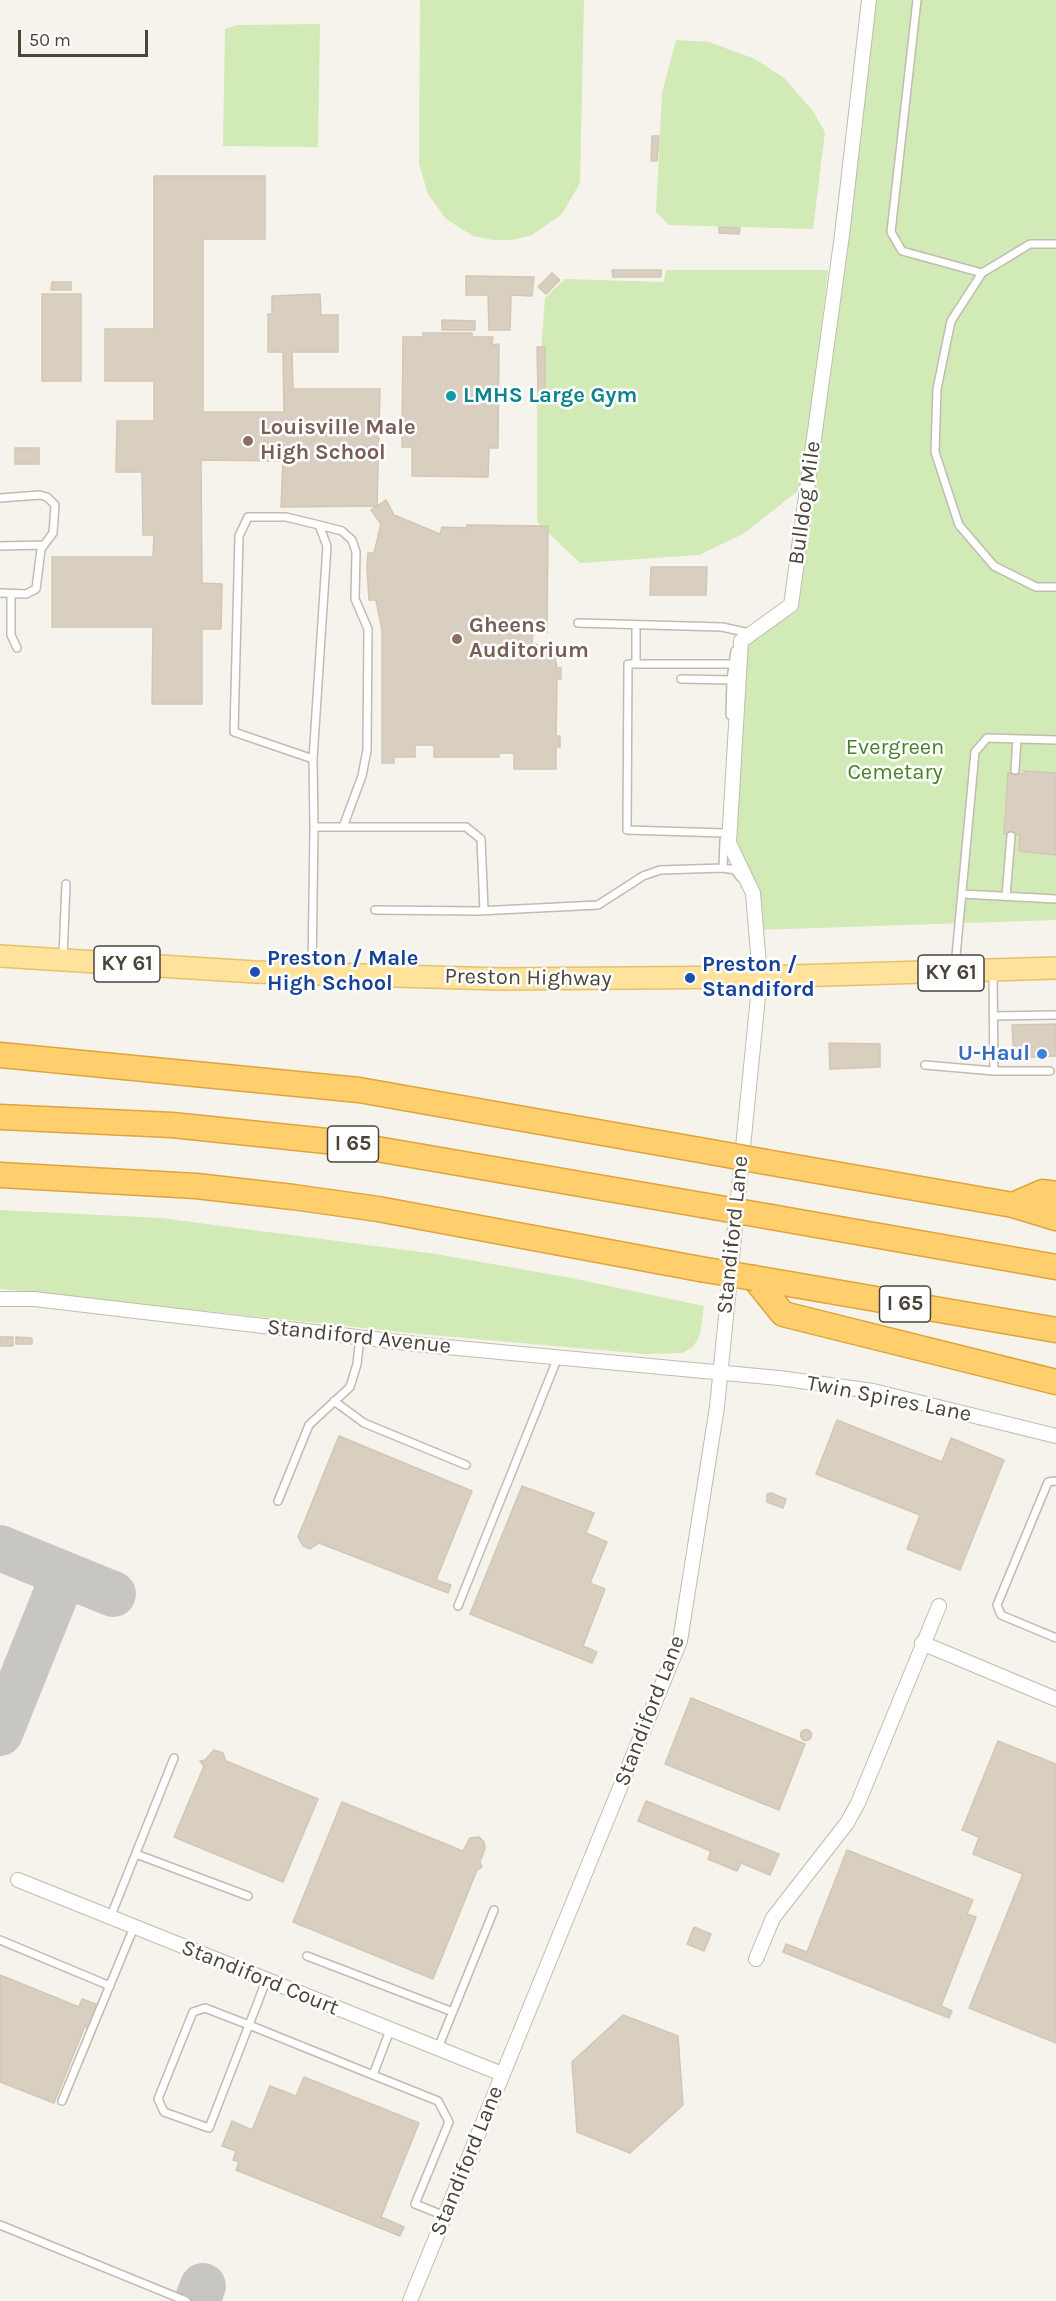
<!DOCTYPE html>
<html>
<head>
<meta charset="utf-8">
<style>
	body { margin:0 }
	#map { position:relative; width:1056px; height:2301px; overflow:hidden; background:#f6f3ec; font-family:Karla,sans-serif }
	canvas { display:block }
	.scale { position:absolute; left:18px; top:30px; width:130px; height:27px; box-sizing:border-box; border:3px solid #4b4439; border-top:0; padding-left:8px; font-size:18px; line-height:21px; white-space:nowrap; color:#4b4439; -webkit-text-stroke:4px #fff; paint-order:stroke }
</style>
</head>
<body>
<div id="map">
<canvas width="1056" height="2301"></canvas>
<div class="scale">50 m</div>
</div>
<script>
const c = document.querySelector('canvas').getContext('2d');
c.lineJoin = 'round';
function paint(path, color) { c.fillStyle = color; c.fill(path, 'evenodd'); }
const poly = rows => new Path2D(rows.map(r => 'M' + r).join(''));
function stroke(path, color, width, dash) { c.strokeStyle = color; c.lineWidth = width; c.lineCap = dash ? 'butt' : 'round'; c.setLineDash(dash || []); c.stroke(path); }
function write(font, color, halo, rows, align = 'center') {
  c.font = font + ' Karla,sans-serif'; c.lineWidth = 5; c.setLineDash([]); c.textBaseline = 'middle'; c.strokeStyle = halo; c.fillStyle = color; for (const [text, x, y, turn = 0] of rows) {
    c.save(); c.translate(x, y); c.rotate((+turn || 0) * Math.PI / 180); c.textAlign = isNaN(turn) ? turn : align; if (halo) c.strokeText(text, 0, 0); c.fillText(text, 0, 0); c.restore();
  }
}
paint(poly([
	[420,0,584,0,580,183,562,214,532,235,512,240,493,240,473,236,446,219,428,194,419,164],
	[873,0,1056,0,1056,920,756,930,753,893,729,843,741,641,791,605],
	[320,24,318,147,223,146,225,29,237,25],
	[676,40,709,42,755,59,784,78,813,111,825,132,813,229,669,225,656,212,662,93],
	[666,270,828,270,803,487,743,534,699,555,580,563,537,522,537,405,545,298,565,279,664,282],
	[0,1210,161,1218,436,1254,571,1278,704,1306,700,1335,693,1347,682,1353,645,1354,420,1334,0,1289]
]), '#d2eab5');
stroke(poly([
	[0,1548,113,1594],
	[0,1733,64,1574],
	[197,2301,203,2286]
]), '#c8c6c3', 46);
const building = poly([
	[652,136,659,136,657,161,651,161,652,136],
	[154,176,265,176,265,239,203,239,203,412,284,412,283,352,268,352,268,314,272,314,272,296,320,294,321,315,338,315,338,352,292,352,293,389,380,389,377,506,281,507,283,461,201,460,202,583,222,584,221,629,202,629,202,704,152,704,153,627,52,627,52,557,153,557,154,535,143,535,142,472,116,472,117,421,154,421,154,381,105,381,105,329,154,329,154,176],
	[719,227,740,228,739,234,719,233,719,227],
	[612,270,661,270,661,277,613,277,612,270],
	[552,273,560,280,546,294,538,287,552,273],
	[466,276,534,277,532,296,511,295,510,330,489,330,488,295,466,295,466,276],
	[52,282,71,282,71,290,51,290,52,282],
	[42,294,81,294,81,381,42,381,42,294],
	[442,320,475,321,475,330,442,330,442,320],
	[423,333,472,333,472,337,493,337,492,345,499,344,498,448,489,448,488,477,412,476,412,447,402,447,403,337,423,337,423,333],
	[537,347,545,347,545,395,538,395,537,347],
	[15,448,39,448,39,464,15,464,15,448],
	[386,500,394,515,440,534,442,527,467,528,467,525,548,526,547,632,533,633,532,644,553,647,557,668,561,668,561,679,557,679,556,736,560,736,560,747,556,747,556,769,514,769,514,753,499,753,499,757,434,757,434,745,415,745,415,757,394,757,394,763,382,763,382,630,376,600,369,600,367,568,368,553,374,553,381,524,371,510,386,500],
	[651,567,707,567,706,595,650,595,651,567],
	[1024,771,1056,773,1056,855,1019,851,1020,835,1004,834,1008,773,1025,774,1024,771],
	[1056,1024,1056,1056,1014,1058,1012,1025,1056,1024],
	[829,1043,880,1044,880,1067,830,1069,829,1043],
	[0,1337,13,1337,13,1346,0,1346,0,1337],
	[16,1337,32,1338,32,1344,16,1344,16,1337],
	[837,1420,942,1462,951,1438,1004,1460,960,1570,907,1549,920,1515,816,1474,837,1420],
	[339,1436,472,1491,436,1580,451,1585,448,1593,319,1543,310,1549,303,1546,298,1537,339,1436],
	[522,1486,594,1513,586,1533,607,1542,590,1583,605,1589,583,1646,597,1652,592,1663,470,1614,522,1486],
	[771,1493,786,1499,783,1508,767,1502,767,1494,771,1493],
	[691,1698,805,1744,779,1810,665,1764,691,1698],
	'800.5 1735a5.5 5.5 0 1 1 11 0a5.5 5.5 0 1 1-11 0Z',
	[998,1741,1056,1764,1056,2043,969,2008,1023,1874,973,1854,979,1837,962,1830,998,1741],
	[214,1750,223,1753,226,1761,318,1799,283,1882,174,1837,204,1766,200,1761,205,1760,214,1750],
	[646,1801,779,1854,770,1875,741,1863,737,1871,708,1859,711,1851,638,1821,646,1801],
	[342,1802,463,1851,470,1838,479,1837,484,1842,485,1848,480,1862,482,1867,477,1870,433,1979,293,1922,342,1802],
	[847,1850,973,1900,967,1914,976,1917,941,2006,952,2011,949,2018,783,1952,786,1944,807,1952,847,1850],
	[694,1927,711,1934,704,1951,687,1944,694,1927],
	[0,1975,79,2007,82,1999,96,2004,89,2028,85,2026,54,2103,0,2082,0,1975],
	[623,2015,678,2036,683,2105,630,2153,577,2132,572,2062,623,2015],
	[304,2077,419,2123,381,2217,404,2227,400,2236,236,2170,239,2162,233,2160,236,2151,222,2146,232,2121,252,2130,270,2086,296,2096,304,2077]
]);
paint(building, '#d8cfc1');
stroke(building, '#d3c7b4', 1.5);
const service = poly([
	[917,0,891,232,902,251,982,273],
	[1056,244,1030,244,982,273,951,321,937,389,935,452,959,525,994,566,1036,587,1056,587],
	[0,498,40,495,47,497,55,505,53,533,41,549,36,589,26,594,0,593],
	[319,525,342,531,352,540,356,552,355,599,368,629,367,750,362,776,343,827],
	[0,546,44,545],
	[11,594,11,635,17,648],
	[578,623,722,627,749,633],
	[636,625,636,664],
	[681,679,731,680],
	[730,715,731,680,735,651],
	[313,759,327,546,319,525,286,517,248,517,239,536,234,732,313,759,314,827],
	[1015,770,1017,739],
	[724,833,627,830,628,664,732,664],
	[723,868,735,870,740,877],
	[962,894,1056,899],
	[1006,896,1011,836],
	[375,910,478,911,598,905,643,876,660,870,723,868,724,840],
	[63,957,66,884],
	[955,967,975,752,987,738,1056,740],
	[312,972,314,827,466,827,481,839,484,910],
	[993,974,994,1071,1050,1071],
	[993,1016,1056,1015],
	[925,1065,994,1071],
	[334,1401,364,1423,466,1465],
	[1056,1481,1048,1482,997,1605,1001,1615,1056,1638],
	[278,1501,309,1425,350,1387,357,1364,360,1337],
	[458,1606,558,1357],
	[136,1854,248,1896],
	[110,1918,174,1758],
	[0,1940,110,1986],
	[307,1956,453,2012],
	[266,1981,249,2025,209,2128,164,2112,158,2099,193,2012,205,2008,249,2025,373,2075,438,2101,449,2122,415,2204,445,2216],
	[438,2048,494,1910],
	[373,2075,390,2030],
	[62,2101,134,1927],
	[0,2225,186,2301]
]);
const minor = poly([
	[0,1299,34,1299,425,1345,779,1378,873,1391,1056,1436],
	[922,1643,1056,1699],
	[18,1880,502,2074],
	[756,1959,773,1918,847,1823,858,1803,939,1606],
	[410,2301,680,1641,717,1407,760,977,753,893,729,843,741,641,791,605,842,235,869,0]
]);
const primary = poly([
	[0,956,255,972,501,979,760,977,1056,968]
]);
const motorway = poly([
	[0,1055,359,1090,711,1152],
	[0,1117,172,1125,336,1142,702,1205],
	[766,1162,1013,1205,1056,1218],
	[0,1175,196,1186,293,1197,378,1209,700,1269],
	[1013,1205,1043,1192,1056,1194],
	[771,1217,1056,1267],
	[754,1278,783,1314,1056,1382],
	[754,1278,1056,1330]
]);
stroke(service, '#c2bbae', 10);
stroke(minor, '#c2bbae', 16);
stroke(primary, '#e6c16a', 24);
stroke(motorway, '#e0a43c', 27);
stroke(service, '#fff', 7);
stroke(minor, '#fff', 14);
stroke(primary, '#ffe39c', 21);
stroke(motorway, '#ffcf6e', 24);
const motorwayBridge = poly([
	[711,1152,766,1162],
	[702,1205,771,1217],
	[700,1269,754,1278]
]);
stroke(motorwayBridge, '#e0a43c', 27, []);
stroke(motorwayBridge, '#ffcf6e', 24);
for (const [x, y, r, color] of [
	[451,396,6,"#0f9aa8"],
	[248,441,6,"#8d6e63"],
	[457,639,6,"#8d6e63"],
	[255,972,6,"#1a4fb4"],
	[690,978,6,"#1a4fb4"],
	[1042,1054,6,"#3f7fe0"]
]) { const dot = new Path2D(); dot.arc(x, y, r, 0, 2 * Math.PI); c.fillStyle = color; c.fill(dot); stroke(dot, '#fff', 2); }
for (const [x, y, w] of [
	[127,964,66],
	[951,973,66],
	[353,1144,51],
	[905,1304,51]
]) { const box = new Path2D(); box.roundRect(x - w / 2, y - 18, w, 36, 4.5); c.fillStyle = '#fff'; c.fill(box); stroke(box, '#4b4439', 1.5); }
write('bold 21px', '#4b4439', null, [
	["KY 61",127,964],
	["KY 61",951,973],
	["I 65",353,1144],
	["I 65",905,1304]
]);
write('bold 22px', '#0d838f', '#fff', [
	["LMHS Large Gym",463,396]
], 'left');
write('bold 22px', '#785e54', '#fff', [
	["Louisville Male",260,428],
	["High School",260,453],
	["Gheens",469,626],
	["Auditorium",469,651]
], 'left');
write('22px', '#4b4439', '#fff', [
	["Bulldog Mile",805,503,-82],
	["Preston Highway",528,978,1],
	["Standiford Lane",733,1235,-84],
	["Standiford Avenue",359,1337,6],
	["Twin Spires Lane",889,1399,11],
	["Standiford Lane",650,1711,-69],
	["Standiford Court",260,1978,22],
	["Standiford Lane",467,2161,-68]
]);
write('22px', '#4a7f2a', '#fff', [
	["Evergreen",895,748],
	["Cemetary",895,773]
]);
write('bold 22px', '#164399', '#fff', [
	["Preston / Male",267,959],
	["High School",267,984],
	["Preston /",702,965],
	["Standiford",702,990]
], 'left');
write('bold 22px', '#366cbe', '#fff', [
	["U-Haul",1030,1054]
], 'right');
</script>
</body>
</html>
